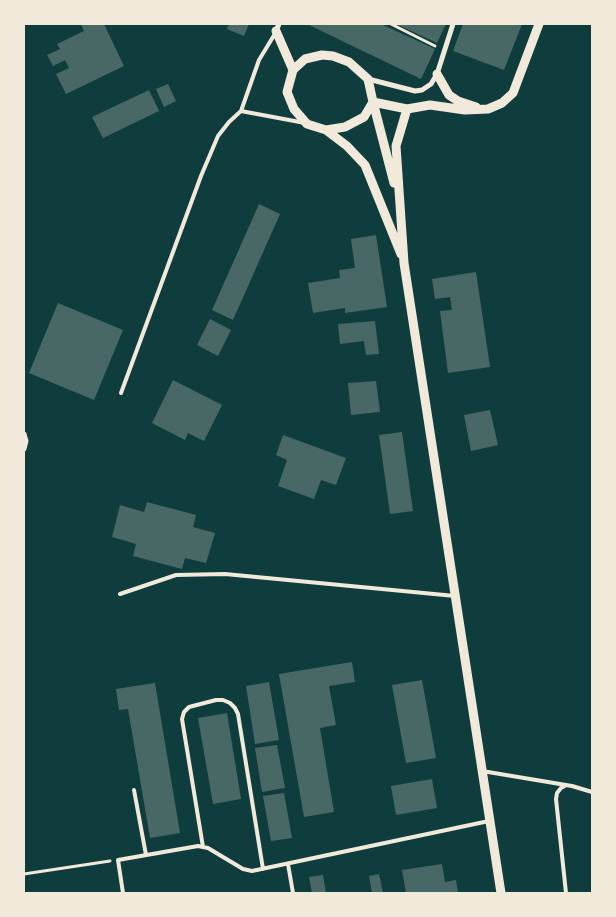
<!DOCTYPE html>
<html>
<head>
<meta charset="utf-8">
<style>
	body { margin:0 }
	#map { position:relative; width:616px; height:917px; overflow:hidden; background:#0f3d3e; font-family:"Golos Text",sans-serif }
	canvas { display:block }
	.frame { position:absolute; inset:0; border:25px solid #f1e9da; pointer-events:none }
</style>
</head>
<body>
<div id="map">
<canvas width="616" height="917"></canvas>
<div class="frame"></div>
</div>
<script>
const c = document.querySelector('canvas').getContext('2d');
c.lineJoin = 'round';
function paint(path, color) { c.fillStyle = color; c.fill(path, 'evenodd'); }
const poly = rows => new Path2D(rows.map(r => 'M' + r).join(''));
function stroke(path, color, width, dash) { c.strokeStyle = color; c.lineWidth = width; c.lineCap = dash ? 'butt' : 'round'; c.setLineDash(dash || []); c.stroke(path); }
paint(poly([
	[81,24,104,24,124,66,66,94,56,74,69,68,65,60,53,66,47,55,60,49,57,44,84,31],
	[229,24,249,24,244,36,227,29],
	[307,24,381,24,435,49,421,79],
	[396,24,446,24,437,43],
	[463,24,522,24,504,70,453,51],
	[168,84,176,101,164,107,156,89],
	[149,90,159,111,103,138,92,117],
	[259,204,280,214,233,320,212,310],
	[376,235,387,307,345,313,345,308,313,313,308,283,340,278,339,270,355,268,351,239],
	[476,272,490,367,448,373,440,311,452,310,450,297,435,299,432,279],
	[58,303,123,330,94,400,29,373],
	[210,319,231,330,218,356,197,345],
	[375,321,379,354,366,355,364,341,340,344,338,324],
	[173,380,222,405,204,441,188,433,185,440,152,423],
	[376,381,380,412,351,415,348,383],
	[490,410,498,445,471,451,464,415],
	[402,432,413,511,390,514,379,435],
	[283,435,346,458,336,485,321,480,314,499,278,486,287,460,276,455],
	[147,502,196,515,193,527,215,533,206,563,185,558,182,569,133,556,136,544,112,537,120,505,144,512],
	[352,662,355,682,329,686,336,725,320,728,334,812,304,817,279,674],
	[422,680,436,758,406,763,392,685],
	[269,682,279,740,255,744,246,686],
	[155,683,180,833,150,838,128,709,119,710,116,689],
	[227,713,241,799,213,804,198,718],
	[277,745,285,788,262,792,255,748],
	[432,779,437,808,396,815,391,786],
	[284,793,292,838,271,841,263,796],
	[442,864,445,882,456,880,458,893,406,893,402,870],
	[379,874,383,893,372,893,369,876],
	[323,875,326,893,312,893,309,877]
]), '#486865');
stroke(poly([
	[391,24,435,46],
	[24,874,110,861]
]), '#f1e9da', 3);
stroke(poly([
	[241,111,305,123],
	[121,393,201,176,218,136,229,122,241,111,259,60,276,32],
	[120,594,176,575,225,574,455,596],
	[482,771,572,786,592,792],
	[134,790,146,855],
	[203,847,182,719,184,712,189,707,216,700,223,700,230,703,235,708,238,714,263,869],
	[288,864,293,893],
	[123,893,118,860,198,846,208,848,243,869,252,871,489,821],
	[566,893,556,799,557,793,561,788,566,785,572,786]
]), '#f1e9da', 4);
stroke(poly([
	[276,31,279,24],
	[368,79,415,91,422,90,431,84,437,74,453,24],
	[24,434,26,441,24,449]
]), '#f1e9da', 5);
stroke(poly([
	[276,31,293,70],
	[322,55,333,56,349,62,368,79,373,102,364,117,345,127,326,130,307,124,294,109,287,92,293,70,305,59,322,55],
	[437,74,449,95,458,101,476,107],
	[407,109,396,146,404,263,501,893],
	[326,130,347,146,365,165,401,254],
	[394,183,373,102,407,109,430,105,465,110,488,109,502,103,513,93,539,24]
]), '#f1e9da', 9);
</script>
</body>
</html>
